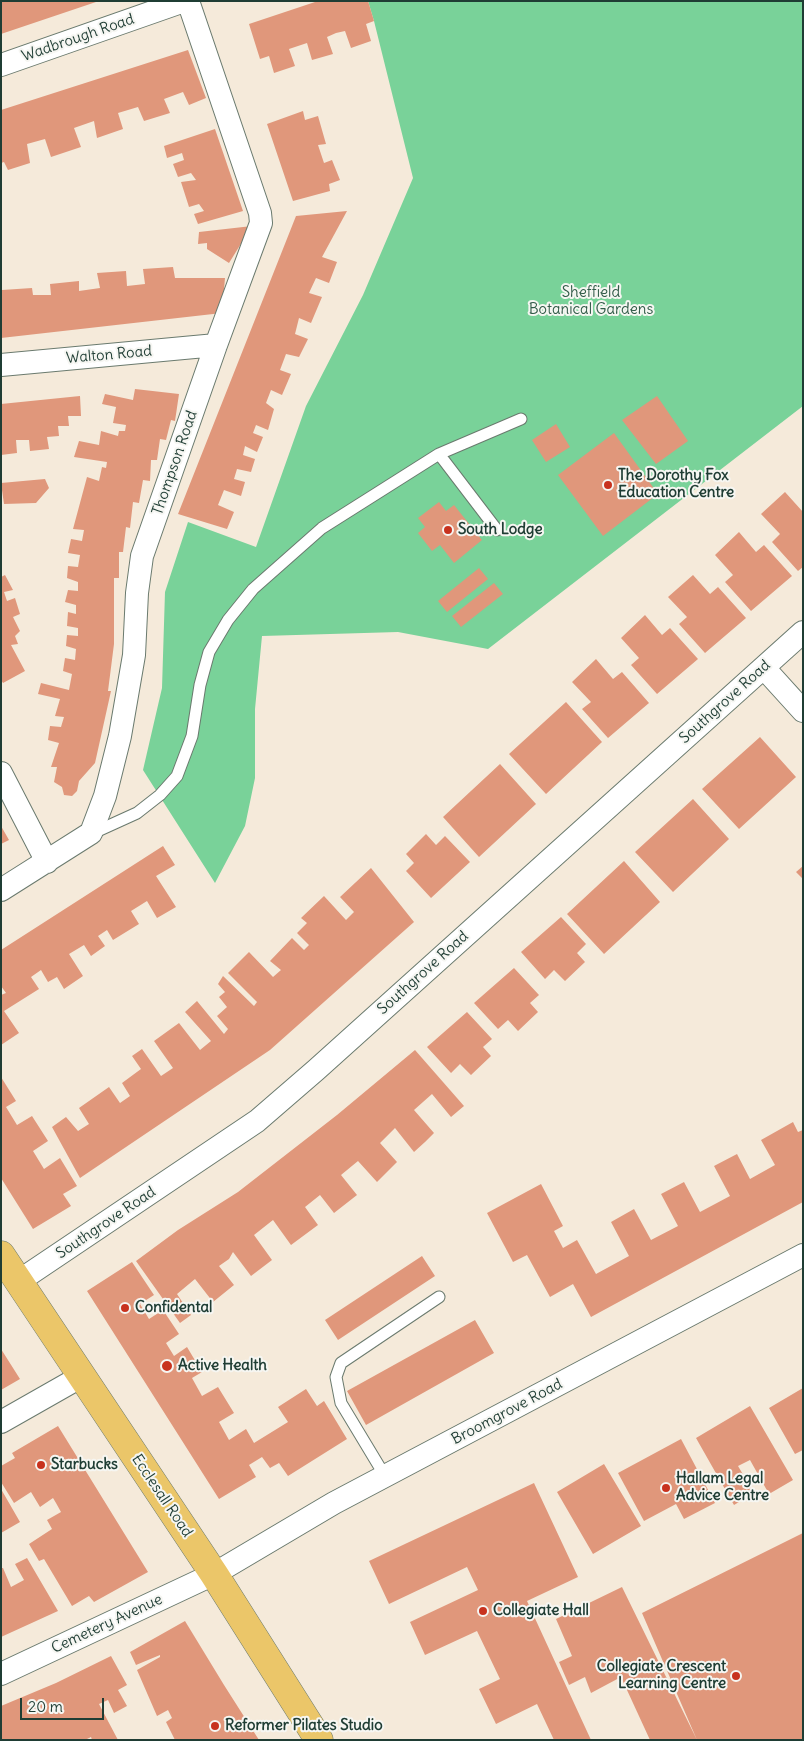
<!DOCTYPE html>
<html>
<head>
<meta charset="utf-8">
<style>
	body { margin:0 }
	#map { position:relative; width:804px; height:1741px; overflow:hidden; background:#f5eada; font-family:Delius,sans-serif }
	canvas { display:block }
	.frame { position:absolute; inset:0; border:2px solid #1f3d34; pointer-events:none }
	.scale { position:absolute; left:20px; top:1698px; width:84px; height:22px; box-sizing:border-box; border:2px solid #1f3d34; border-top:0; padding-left:6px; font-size:15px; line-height:18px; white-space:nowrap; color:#1f3d34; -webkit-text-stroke:4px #f6f6f2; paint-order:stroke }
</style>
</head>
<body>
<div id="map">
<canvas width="804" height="1741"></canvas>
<div class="frame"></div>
<div class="scale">20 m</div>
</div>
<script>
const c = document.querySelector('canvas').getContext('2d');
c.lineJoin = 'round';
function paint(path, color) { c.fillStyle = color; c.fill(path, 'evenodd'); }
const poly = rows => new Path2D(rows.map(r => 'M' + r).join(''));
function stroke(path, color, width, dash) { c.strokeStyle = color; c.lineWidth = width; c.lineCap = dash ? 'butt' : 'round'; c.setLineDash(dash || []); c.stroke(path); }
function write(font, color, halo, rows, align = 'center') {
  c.font = font + ' Delius,sans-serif'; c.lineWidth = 4; c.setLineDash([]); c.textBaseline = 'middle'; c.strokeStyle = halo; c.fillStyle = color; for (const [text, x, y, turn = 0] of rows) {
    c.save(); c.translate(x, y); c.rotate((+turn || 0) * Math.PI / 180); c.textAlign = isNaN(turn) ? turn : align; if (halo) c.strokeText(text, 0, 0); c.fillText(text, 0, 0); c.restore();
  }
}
paint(poly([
	[368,1,803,1,803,406,488,649,398,632,262,636,255,709,255,778,245,826,215,883,143,770,162,688,165,592,188,522,256,547,306,406,363,295,413,178,374,21]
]), '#79d299');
paint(poly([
	[1,1,96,1,96,2,1,34],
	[318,1,368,1,374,21,366,24,371,41,351,48,345,31,336,33,327,37,333,54,312,60,307,43,289,49,295,66,274,73,269,56,260,59,249,24],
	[188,50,206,98,189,105,183,92,164,99,170,113,144,121,138,107,118,113,123,129,97,138,94,121,74,128,81,147,51,157,45,139,27,144,30,163,8,170,4,162,1,163,1,110],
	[303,111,305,120,318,116,326,144,318,145,324,163,332,160,340,180,329,184,330,191,293,201,267,124],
	[215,129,243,211,198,224,194,214,204,211,199,204,189,207,181,182,196,180,191,173,178,177,173,164,184,160,182,153,167,158,164,146],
	[347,211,322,257,337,262,329,283,316,278,309,293,322,297,311,323,299,318,295,334,308,339,299,357,286,354,280,370,291,374,282,395,271,390,266,403,274,409,268,430,256,425,253,433,263,437,257,452,245,446,243,455,255,459,251,472,237,469,234,479,245,482,241,496,224,490,218,505,234,512,227,529,178,514,296,216],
	[252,226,229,263,207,249,207,243,198,244,199,232],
	[173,267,175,278,225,278,222,313,1,338,2,290,32,288,33,295,51,295,50,284,79,281,79,291,100,288,97,273,126,271,127,286,145,284,143,269],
	[135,389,179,394,175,421,171,420,166,440,160,439,157,460,151,460,150,481,143,480,139,503,133,502,130,528,126,527,123,552,119,552,119,578,114,578,114,644,108,691,111,691,95,763,79,781,77,791,72,796,64,795,62,787,54,782,57,767,51,767,59,743,48,740,50,726,61,727,64,717,55,716,60,699,38,694,41,683,69,690,72,674,63,671,65,658,75,660,76,649,66,646,67,635,78,636,78,628,67,626,68,612,76,614,76,605,65,602,68,590,78,591,78,582,67,578,68,566,78,567,80,555,68,553,71,539,82,541,84,530,73,529,87,477,99,481,102,467,106,468,107,462,74,457,79,441,99,445,101,431,118,436,119,431,125,431,126,425,113,423,116,407,102,404,105,394,133,400],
	[80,396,81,416,68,416,69,426,58,426,59,436,47,437,49,449,30,451,29,440,16,440,17,453,1,455,1,404],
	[657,396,688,441,656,464,622,420],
	[556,424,570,447,546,462,532,440],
	[614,433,658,494,603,536,558,475],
	[45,479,49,488,36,503,4,504,1,483],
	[785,492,803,512,803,567,798,571,772,542,780,534,761,514],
	[439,502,446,511,454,505,482,540,454,563,440,545,432,551,418,533,425,527,418,518],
	[739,532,756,552,764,545,792,576,751,611,725,582,733,575,715,555],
	[479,568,488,579,447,612,438,601],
	[5,575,13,590,4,592,7,601,15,598,20,614,13,617,20,631,15,636,18,644,11,645,25,671,3,683,1,680,1,577],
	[693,575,710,594,718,587,746,618,705,653,679,624,687,617,668,597],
	[494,583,503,594,461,627,452,616],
	[645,615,662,635,670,628,698,659,657,694,631,665,639,658,621,638],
	[596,659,613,679,622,672,649,703,608,738,582,709,591,702,572,682],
	[566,702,602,742,546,794,509,754],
	[760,737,796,777,739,829,702,789],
	[500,764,536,804,479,857,443,817],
	[693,799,729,839,673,892,635,852],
	[1,826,9,840,1,844],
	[426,834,436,845,445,836,470,862,431,898,406,871,414,863,406,854],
	[163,846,175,865,156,876,176,907,157,918,147,901,131,911,139,924,113,940,107,930,98,936,105,946,91,956,84,945,69,954,83,976,64,989,57,977,48,982,41,970,31,977,39,989,4,1011,19,1033,1,1045,1,995,6,993,1,986,1,950],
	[624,861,660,902,604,954,567,914],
	[803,866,803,879,796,872],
	[371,868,414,922,270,1050,80,1178,52,1127,66,1117,78,1131,89,1124,79,1108,109,1087,120,1103,130,1096,122,1083,141,1069,132,1056,142,1049,161,1076,173,1068,154,1041,179,1023,200,1050,211,1041,185,1012,197,1001,224,1034,228,1029,217,1016,227,1007,219,997,225,992,218,984,223,976,254,1006,257,1002,228,973,249,952,273,977,281,970,270,961,292,938,304,950,309,945,297,933,307,923,301,918,324,896,346,920,354,912,340,897],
	[561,917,586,944,577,953,585,962,565,981,554,970,545,979,521,952],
	[514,968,539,995,530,1003,538,1012,518,1031,508,1020,498,1029,474,1003],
	[467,1012,492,1039,483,1047,491,1056,471,1075,460,1064,451,1073,427,1047],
	[415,1050,464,1106,451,1117,432,1094,414,1110,434,1133,425,1142,414,1152,395,1128,380,1143,397,1162,377,1182,358,1161,341,1175,357,1195,334,1213,320,1195,305,1207,318,1225,291,1245,273,1220,254,1235,272,1260,251,1276,233,1252,229,1259,219,1266,234,1285,213,1302,195,1279,177,1294,191,1315,180,1323,136,1261,178,1230,238,1192,337,1115],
	[1,1077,16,1101,6,1107,17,1125,32,1116,48,1141,33,1151,44,1169,60,1158,77,1186,63,1194,71,1206,33,1229,1,1178],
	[793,1122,798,1132,803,1130,803,1202,591,1317,573,1284,550,1297,527,1255,513,1262,487,1213,541,1184,563,1226,554,1231,563,1248,577,1240,596,1274,629,1256,611,1222,634,1209,651,1240,678,1226,661,1194,684,1182,700,1212,730,1196,714,1166,737,1154,750,1179,775,1165,761,1140],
	[422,1256,435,1276,338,1340,325,1320],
	[132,1262,154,1295,140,1304,149,1319,163,1310,179,1334,166,1343,174,1356,187,1347,202,1372,192,1378,202,1396,218,1387,234,1413,219,1422,229,1440,246,1429,254,1443,288,1422,278,1407,306,1389,317,1406,324,1401,347,1439,288,1476,279,1463,270,1468,262,1457,249,1465,256,1477,219,1499,87,1291],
	[475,1320,494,1353,366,1425,347,1391],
	[1,1349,20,1379,1,1390],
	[803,1388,803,1450,795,1454,769,1408],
	[750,1406,793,1480,769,1494,750,1460,738,1466,754,1493,734,1505,696,1438],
	[58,1426,148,1572,94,1602,89,1596,72,1606,44,1559,39,1561,29,1544,52,1529,47,1520,61,1512,56,1503,53,1498,40,1507,31,1492,14,1503,1,1482,1,1466,15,1458,12,1453],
	[681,1439,715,1503,684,1519,676,1504,644,1521,618,1473],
	[604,1464,641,1526,593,1554,557,1492],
	[534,1483,578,1577,527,1601,591,1740,554,1740,537,1704,496,1724,479,1689,500,1679,477,1631,425,1655,410,1622,478,1590,467,1567,389,1604,369,1561],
	[1,1489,20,1522,1,1533],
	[803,1533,803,1740,697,1740,642,1613],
	[27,1558,58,1611,1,1637,1,1568,3,1568,11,1587,24,1580,15,1564],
	[622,1587,697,1740,650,1740,621,1677,591,1693,585,1677,569,1685,559,1662,572,1656,556,1619],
	[185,1621,224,1685,259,1740,175,1740,166,1722,172,1718,168,1710,157,1716,137,1670,160,1657,160,1655,136,1665,130,1652],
	[111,1656,127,1685,118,1690,127,1706,114,1713,108,1700,99,1704,118,1740,92,1740,91,1737,85,1740,1,1740,1,1706,56,1683]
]), '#e0977b');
const lane = poly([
	[439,454,497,530],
	[93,833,137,813,160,795,177,776,192,736,200,685,209,652,228,620,253,589,322,528,439,454,521,419],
	[385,1476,341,1403,336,1377,341,1363,439,1297]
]);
const street = poly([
	[1,65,184,1],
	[1,365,216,345],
	[764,668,803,711],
	[1,773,47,862],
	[1,890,91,833,105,796,120,736,134,655,137,593,142,556,216,345,261,223,260,213,188,1],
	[19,1281,257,1121,316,1070,803,632],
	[1,1422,82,1376],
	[1,1674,214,1574,334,1503,803,1255]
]);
const primary = poly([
	[1,1255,214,1574,319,1740]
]);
stroke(lane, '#6a7a6e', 13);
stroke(street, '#6a7a6e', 24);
stroke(primary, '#6a7a6e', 29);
stroke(lane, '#fff', 11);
stroke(street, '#fff', 22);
stroke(primary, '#ebc669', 28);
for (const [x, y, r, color] of [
	[608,485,5,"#c8321e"],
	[448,530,5,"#c8321e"],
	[125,1308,5,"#c8321e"],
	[167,1366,6,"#c8321e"],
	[41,1465,5,"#c8321e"],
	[666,1488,5,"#c8321e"],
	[483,1611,5,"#c8321e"],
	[736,1676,5,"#c8321e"],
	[215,1726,5,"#c8321e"]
]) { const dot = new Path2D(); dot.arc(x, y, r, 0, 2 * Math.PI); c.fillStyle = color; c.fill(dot); stroke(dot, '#f6f6f2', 2); }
write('15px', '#1f3d34', '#f6f6f2', [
	["Wadbrough Road",78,38,-19],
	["Walton Road",109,355,-5],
	["Thompson Road",175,463,-71],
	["Southgrove Road",725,702,-42],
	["Southgrove Road",423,973,-42],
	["Southgrove Road",106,1223,-34],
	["Broomgrove Road",507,1412,-28],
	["Ecclesall Road",162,1496,56],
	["Cemetery Avenue",107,1624,-25]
]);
write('15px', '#315b48', '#f6f6f2', [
	["Sheffield",591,293],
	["Botanical Gardens",591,310]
]);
write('bold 15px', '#1f3d34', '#f6f6f2', [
	["The Dorothy Fox",618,476],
	["Education Centre",618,493],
	["South Lodge",458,530],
	["Confidental",135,1308],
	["Active Health",178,1366],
	["Starbucks",51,1465],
	["Hallam Legal",676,1479],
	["Advice Centre",676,1496],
	["Collegiate Hall",493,1611],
	["Collegiate Crescent",726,1667,"right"],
	["Learning Centre",726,1684,"right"],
	["Reformer Pilates Studio",225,1726]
], 'left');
</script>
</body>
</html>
